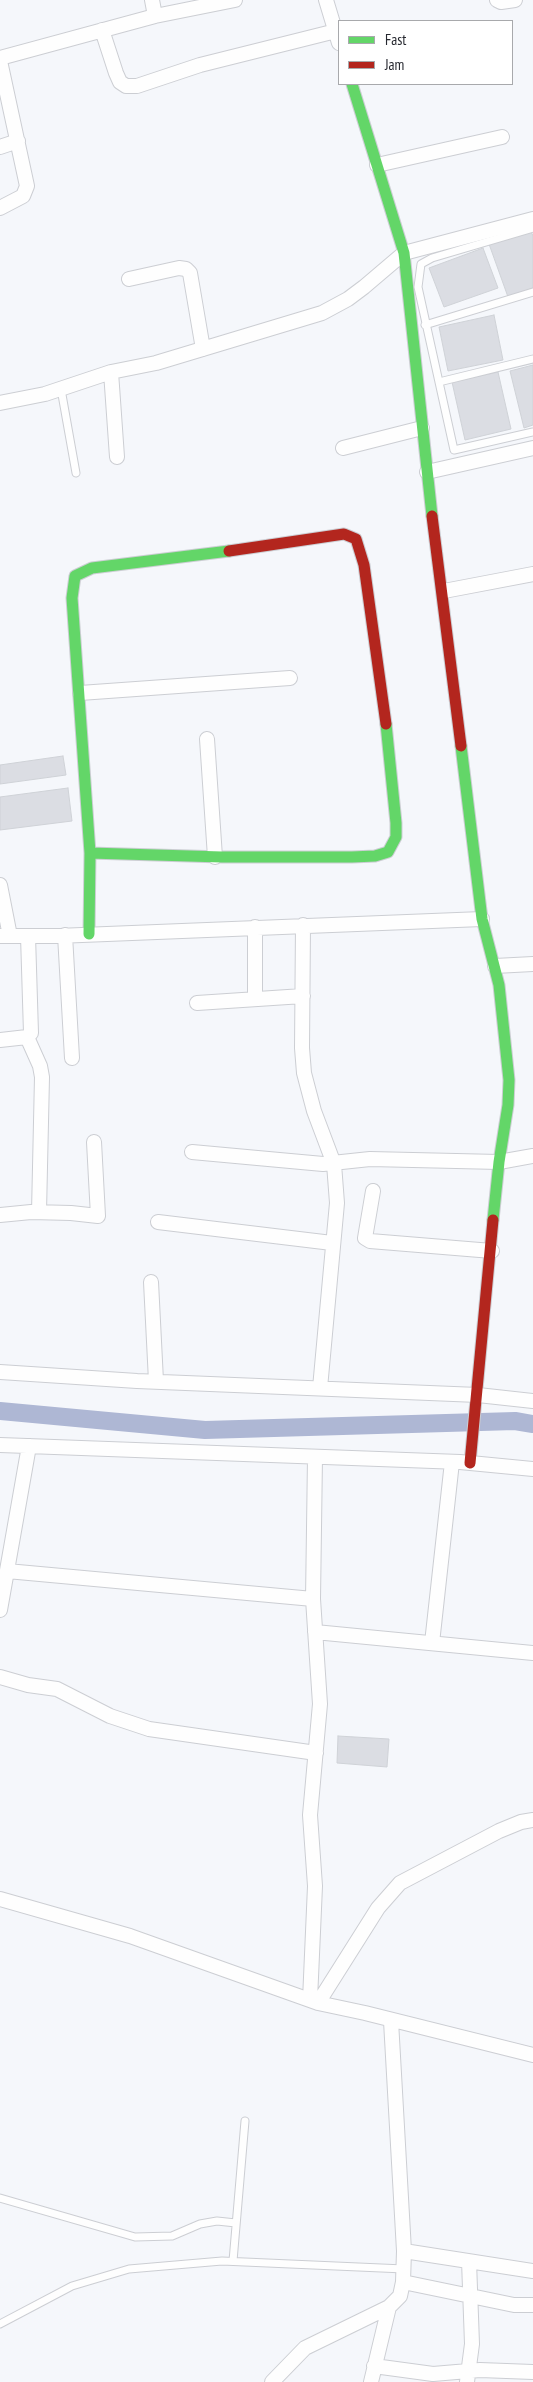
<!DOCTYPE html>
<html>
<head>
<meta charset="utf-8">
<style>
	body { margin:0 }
	#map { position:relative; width:533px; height:2382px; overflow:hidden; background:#f5f7fb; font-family:"PT Sans Narrow",sans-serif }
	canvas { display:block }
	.legend { position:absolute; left:338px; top:20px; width:175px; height:65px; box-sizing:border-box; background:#fff; border:1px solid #a8a9ac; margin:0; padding:6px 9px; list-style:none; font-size:15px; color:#26282f }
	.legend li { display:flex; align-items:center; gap:10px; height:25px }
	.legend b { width:25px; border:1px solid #a8a9ac }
</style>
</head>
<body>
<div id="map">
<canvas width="533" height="2382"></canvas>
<ul class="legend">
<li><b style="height:6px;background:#63d668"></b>Fast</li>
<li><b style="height:6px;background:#b3261e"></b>Jam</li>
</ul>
</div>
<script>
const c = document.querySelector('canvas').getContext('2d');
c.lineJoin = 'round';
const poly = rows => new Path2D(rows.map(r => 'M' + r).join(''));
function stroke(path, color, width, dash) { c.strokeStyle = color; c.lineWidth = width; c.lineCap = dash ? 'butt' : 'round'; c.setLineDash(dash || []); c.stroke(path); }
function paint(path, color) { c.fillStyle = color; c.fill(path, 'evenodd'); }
stroke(poly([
	[0,1411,205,1430,515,1421,533,1424]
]), '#aeb7d4', 18);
const building = poly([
	[530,229,533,236,533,288,508,297,489,244,530,229],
	[483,248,498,288,444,307,429,268,483,248],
	[494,315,503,360,448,371,439,327,494,315],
	[533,365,533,425,524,428,510,371,533,365],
	[498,372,511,429,465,440,452,382,498,372],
	[63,756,66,775,0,784,0,765,63,756],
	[68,788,72,821,0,830,0,797,68,788],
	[338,1736,389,1739,387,1767,337,1763,338,1736]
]);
paint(building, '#dbdde3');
stroke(building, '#cfd2d7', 1);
const lane = poly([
	[533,228,432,258,421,264,418,287,454,450,533,432],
	[425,325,533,292],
	[439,382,533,359],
	[61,389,76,473],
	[0,2198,135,2237,172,2236,200,2224,217,2221,236,2223],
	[233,2261,245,2121],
	[0,2324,72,2286,129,2269,222,2261,404,2269]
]);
const street = poly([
	[152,0,155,16],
	[326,0,339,43],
	[497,0,501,2,515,0],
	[102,30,116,73,120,82,126,86,137,86,200,65,336,31],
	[0,58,155,16,235,0],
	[0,61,27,186,23,196,0,208],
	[0,147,18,141],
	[377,165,502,137],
	[129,279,179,268,186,269,190,273,203,349],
	[111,372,117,457],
	[0,403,45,394,111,372,156,363,322,313,348,299,364,287,404,253,533,219],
	[343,448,422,428],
	[427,472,533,448],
	[444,591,533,574],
	[80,693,290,678],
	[207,739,215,857],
	[0,885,10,936],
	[303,925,302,1048,304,1073,314,1111,334,1164,337,1203,320,1388],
	[255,927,255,999],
	[65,935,72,1058],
	[0,936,57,936,482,919],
	[495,966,533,964],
	[197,1003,303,996],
	[27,1037,40,1066,42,1077,39,1212],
	[0,1040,27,1037,31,1033,28,936],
	[192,1152,323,1164,370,1159,499,1162,533,1156],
	[373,1191,365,1238,370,1241,492,1251],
	[0,1215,31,1212,71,1213,98,1216,94,1142],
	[158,1222,332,1243],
	[151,1282,156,1381],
	[0,1372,137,1381,478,1395,533,1401],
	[0,1445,460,1462,533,1469],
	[7,1571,313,1599,320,1704,310,1815,315,1886,310,2000],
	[313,1599,315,1457],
	[0,1610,29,1446],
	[315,1632,533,1653],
	[432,1643,452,1462],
	[0,1677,28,1685,57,1689,110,1716,149,1729,316,1753],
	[0,1899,130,1936,318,2003,365,2013,533,2055],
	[318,2003,378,1908,400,1883,499,1831,521,1822,533,1820],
	[404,2251,533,2271],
	[403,2282,514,2305,533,2305],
	[374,2366,433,2374,480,2370,533,2372],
	[272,2382,305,2348,389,2307],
	[371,2382,389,2307,400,2296,403,2282,404,2251,391,2021],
	[467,2382,472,2344,469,2261]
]);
const fast = poly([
	[352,84,404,253,432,516],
	[461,746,482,919,499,985,509,1080,508,1105,499,1162,493,1220],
	[90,853,222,857,352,857,375,856,388,852,396,837,396,823,386,724],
	[89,934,90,853,72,598,75,576,92,568,229,551]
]);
const jam = poly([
	[432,516,461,746],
	[229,551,344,534,356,539,364,565,386,724],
	[470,1463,493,1220]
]);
stroke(lane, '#ccced3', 9);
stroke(street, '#ccced3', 16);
stroke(fast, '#ccced3', 13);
stroke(jam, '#ccced3', 13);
stroke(lane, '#fefefe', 7);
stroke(street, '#fefefe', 14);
stroke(fast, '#63d668', 11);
stroke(jam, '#b3261e', 11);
</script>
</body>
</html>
